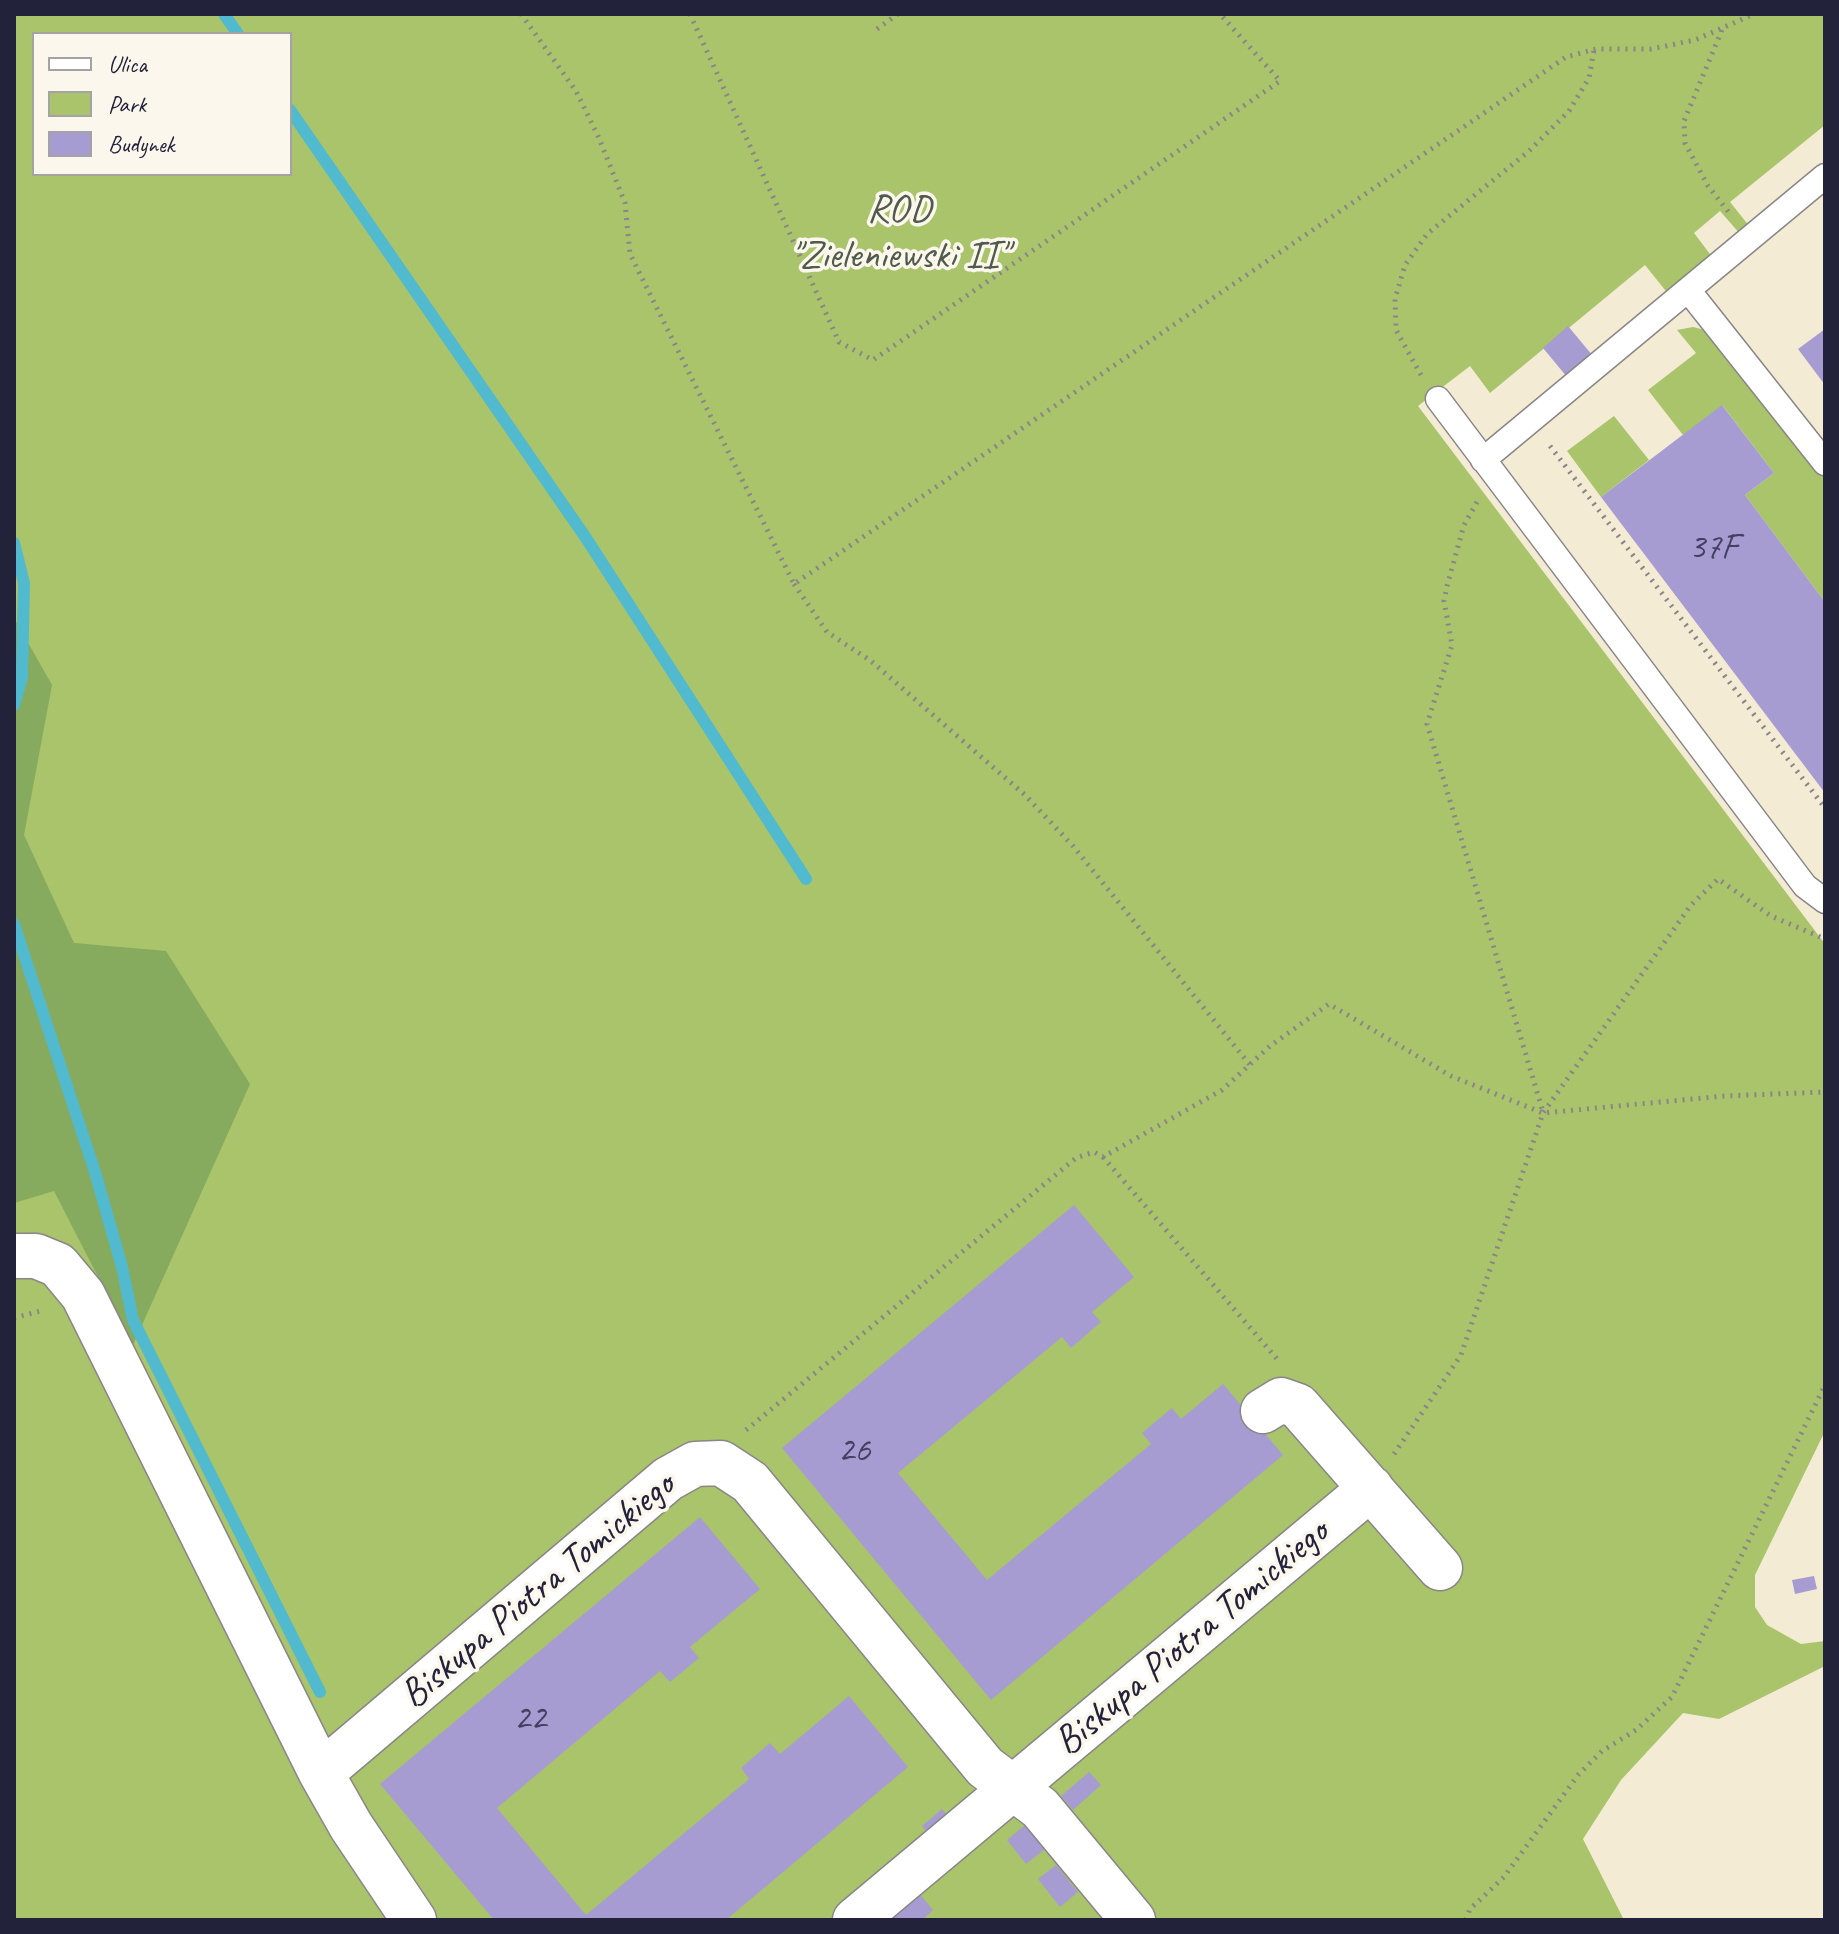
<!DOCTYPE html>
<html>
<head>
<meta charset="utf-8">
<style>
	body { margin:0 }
	#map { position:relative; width:1839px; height:1934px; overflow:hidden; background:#f3ebd4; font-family:Caveat,sans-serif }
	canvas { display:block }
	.frame { position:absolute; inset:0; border:16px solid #22223b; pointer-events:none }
	.legend { position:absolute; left:32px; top:32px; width:260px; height:144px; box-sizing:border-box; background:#fbf7ec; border:2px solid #a4a2a5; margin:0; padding:10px 14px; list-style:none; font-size:24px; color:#22223b }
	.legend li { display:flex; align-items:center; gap:16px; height:40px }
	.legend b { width:40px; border:2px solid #a4a2a5 }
</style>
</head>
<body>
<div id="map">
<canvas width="1839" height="1934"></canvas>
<div class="frame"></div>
<ul class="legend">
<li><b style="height:10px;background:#fff"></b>Ulica</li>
<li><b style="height:22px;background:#a9c46a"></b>Park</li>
<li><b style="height:22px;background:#a79cd2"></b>Budynek</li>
</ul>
</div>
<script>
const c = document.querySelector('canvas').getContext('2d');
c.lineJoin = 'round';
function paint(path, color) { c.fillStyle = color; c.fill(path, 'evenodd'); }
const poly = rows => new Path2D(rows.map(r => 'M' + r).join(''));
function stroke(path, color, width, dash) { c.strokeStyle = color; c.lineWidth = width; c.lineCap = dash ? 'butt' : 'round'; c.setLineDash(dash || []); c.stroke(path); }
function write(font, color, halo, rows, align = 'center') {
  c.font = font + ' Caveat,sans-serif'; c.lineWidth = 7; c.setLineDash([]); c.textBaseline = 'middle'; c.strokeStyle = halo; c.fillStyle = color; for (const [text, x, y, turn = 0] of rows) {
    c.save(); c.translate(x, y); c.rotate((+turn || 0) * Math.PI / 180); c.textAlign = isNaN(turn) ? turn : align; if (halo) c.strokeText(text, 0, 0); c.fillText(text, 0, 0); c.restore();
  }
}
paint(poly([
	[14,14,1825,14,1825,125,1730,202,1750,227,1741,235,1720,211,1694,233,1713,258,1669,295,1645,265,1490,393,1470,366,1418,406,1825,944,1825,1431,1755,1575,1755,1607,1767,1625,1801,1644,1825,1641,1825,1666,1719,1719,1683,1713,1621,1780,1583,1839,1624,1920,14,1920],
	[34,34,290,34,290,174,34,174],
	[1693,327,1717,333,1825,469,1825,602,1745,495,1774,473,1723,406,1683,435,1648,390,1696,353,1677,330],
	[1614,416,1649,460,1601,497,1567,451]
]), '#a9c46a');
paint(poly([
	[14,618,52,685,24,835,74,943,166,951,250,1084,133,1345,54,1191,14,1203]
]), '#86aa5e');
stroke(poly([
	[224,14,238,34],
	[290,110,586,538,806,879],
	[14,543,24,583,22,677,14,705],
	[14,924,95,1172,122,1267,133,1320,320,1692]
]), '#51bacf', 12);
paint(poly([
	[1568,326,1593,356,1567,377,1543,348],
	[1825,329,1825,385,1798,349],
	[1722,405,1774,473,1745,495,1825,602,1825,793,1601,497],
	[1074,1205,1134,1277,1092,1312,1101,1322,1071,1348,1062,1337,898,1473,987,1580,1151,1444,1142,1433,1172,1408,1181,1419,1223,1384,1283,1455,991,1700,782,1448],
	[700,1517,760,1589,690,1647,699,1658,670,1682,660,1671,497,1808,586,1915,749,1779,741,1768,770,1743,780,1754,849,1696,908,1767,726,1920,494,1920,380,1784],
	[1814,1576,1817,1589,1795,1594,1792,1580],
	[1089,1772,1101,1785,1073,1810,1061,1796],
	[942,1809,950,1819,930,1836,922,1826],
	[1025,1825,1045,1849,1026,1864,1007,1840],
	[1056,1865,1078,1892,1060,1907,1038,1879],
	[919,1893,933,1910,922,1920,886,1920]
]), '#a79cd2');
const lane = poly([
	[1688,290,1825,463],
	[1438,399,1805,886,1825,901],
	[1483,460,1825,176]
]);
const street = poly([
	[14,1256,36,1256,58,1265,83,1295,321,1773,351,1826,414,1920],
	[1263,1411,1281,1400,1298,1406,1440,1568],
	[321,1773,668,1479,695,1464,721,1463,750,1482,985,1767,1040,1808,1133,1920],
	[855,1920,1371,1488]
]);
stroke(lane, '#8a8688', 27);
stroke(street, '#8a8688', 47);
stroke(poly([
	[521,14,576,91,599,138,625,203,630,254,794,584,1566,57,1596,49,1651,49,1695,40,1754,14],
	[690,14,839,342,873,360,1280,81,1220,14],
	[877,29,898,14],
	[1722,30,1684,121,1685,143,1708,186,1731,215],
	[1421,375,1396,330,1395,299,1405,265,1427,234,1529,151,1569,111,1589,78,1594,50],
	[1550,446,1825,808],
	[1477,502,1464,525,1447,586,1444,601,1452,645,1427,724,1543,1112],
	[794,584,827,632,871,661,1025,795,1073,846,1250,1065],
	[1103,1157,1278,1360],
	[14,1318,44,1310],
	[746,1430,1076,1158,1094,1152,1103,1157,1222,1090,1270,1046,1329,1004,1451,1076,1543,1113,1724,1096,1825,1092],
	[1394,1454,1461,1355,1543,1113,1691,905,1718,879,1771,916,1825,939],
	[1466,1920,1470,1909,1504,1877,1578,1775,1602,1751,1636,1730,1672,1697,1825,1385]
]), '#8a8688', 5, [2, 6]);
stroke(lane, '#fff', 24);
stroke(street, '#fff', 44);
write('36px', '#434061', null, [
	["37F",1713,549],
	["26",854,1452],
	["22",530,1720]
]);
write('40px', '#515b4b', '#fbf7ec', [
	["ROD",899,211],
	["\"Zieleniewski II\"",899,257]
]);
write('40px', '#22223b', '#fbf7ec', [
	["Biskupa Piotra Tomickiego",538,1591,-40],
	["Biskupa Piotra Tomickiego",1192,1638,-40]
]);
</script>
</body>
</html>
